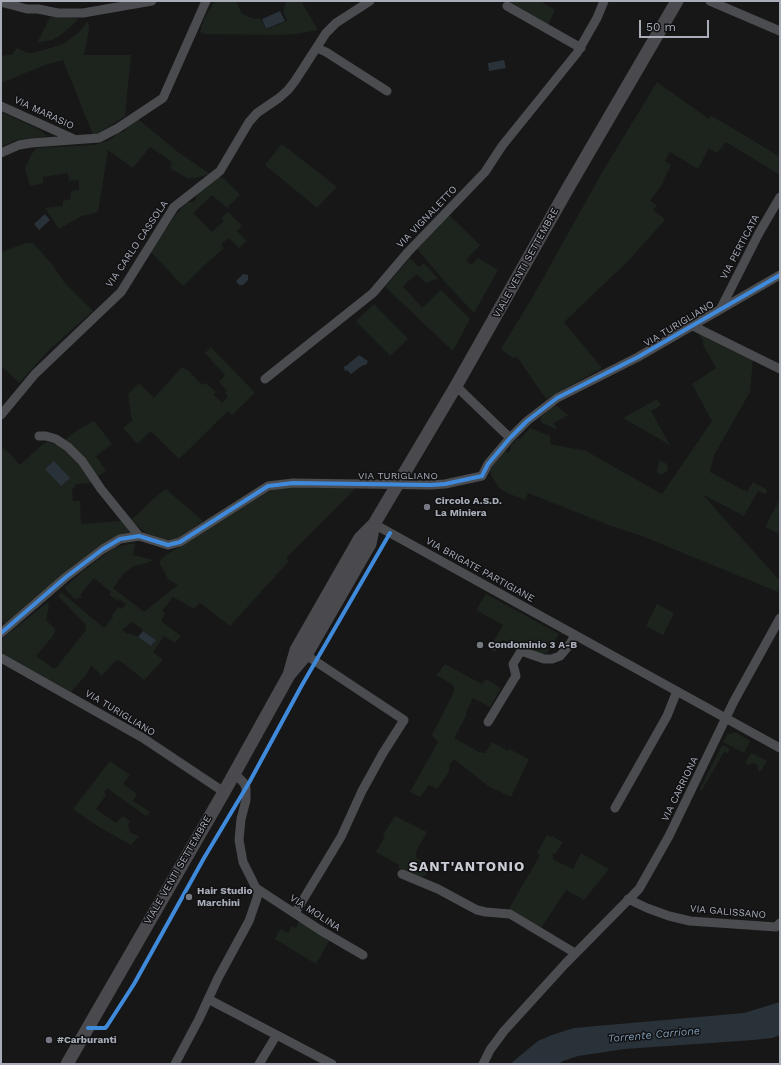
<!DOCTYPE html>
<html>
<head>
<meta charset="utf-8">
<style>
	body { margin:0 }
	#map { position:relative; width:781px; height:1065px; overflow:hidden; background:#171717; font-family:"Work Sans",sans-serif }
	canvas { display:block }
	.frame { position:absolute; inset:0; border:2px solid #a8adb8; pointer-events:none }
	.scale { position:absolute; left:639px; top:20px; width:70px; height:18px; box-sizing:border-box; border:2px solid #a8adb8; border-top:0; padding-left:5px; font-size:12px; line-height:14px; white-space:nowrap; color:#a8adb8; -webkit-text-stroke:3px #111113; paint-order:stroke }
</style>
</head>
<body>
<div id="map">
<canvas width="781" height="1065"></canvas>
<div class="frame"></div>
<div class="scale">50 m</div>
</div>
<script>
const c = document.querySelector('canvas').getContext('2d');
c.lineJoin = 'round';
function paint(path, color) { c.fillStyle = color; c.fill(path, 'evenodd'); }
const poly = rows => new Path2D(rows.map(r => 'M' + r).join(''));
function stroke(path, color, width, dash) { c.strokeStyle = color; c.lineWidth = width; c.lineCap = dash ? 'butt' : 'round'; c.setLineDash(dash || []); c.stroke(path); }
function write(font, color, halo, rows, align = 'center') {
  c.font = font + ' "Work Sans",sans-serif'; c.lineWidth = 3; c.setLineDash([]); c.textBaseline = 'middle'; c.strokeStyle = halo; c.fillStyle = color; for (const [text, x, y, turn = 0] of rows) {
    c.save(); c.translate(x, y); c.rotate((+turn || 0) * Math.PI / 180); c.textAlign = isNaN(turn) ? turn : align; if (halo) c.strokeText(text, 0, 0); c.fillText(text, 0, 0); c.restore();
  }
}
paint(poly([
	[215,1,236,1,242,14,254,19,260,18,266,30,287,21,283,11,287,1,301,1,318,30,296,34,278,35,205,34,200,32,204,19],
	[504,1,540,1,555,10,548,25],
	[50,17,75,18,78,20,61,35,52,40,37,43],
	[88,21,89,30,84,55,131,55,125,116,99,133,93,135,63,60,45,65,1,83,1,55,5,57,6,55,12,55,17,48,27,53,32,53,51,48,65,43,78,33],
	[657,82,709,119,711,116,734,129,780,157,780,175,726,142,717,153,709,148,698,169,670,152,665,161,671,165,661,186,650,201,657,205,653,210,665,219,664,221,628,261,564,322,602,368,546,399,517,357,513,358,501,349,532,298,603,171],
	[1,112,38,129,48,136,16,140,1,147],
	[138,119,178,152,210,174,195,178,187,178,170,168,172,162,150,147,133,168,108,150,98,212,82,216,59,229,45,208,63,206,63,201,71,199,71,191,79,190,79,180,69,181,68,173,43,177,43,183,31,186,29,182,25,169,31,155,37,148,94,145,110,140,118,133,121,133,125,131,126,127],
	[282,144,337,187,317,208,265,165],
	[218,176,226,180,240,195,227,208,212,195,193,213,212,232,224,221,221,218,228,212,242,226,237,231,247,241,239,248,229,238,221,244,224,248,209,261,183,286,151,252,174,217,186,203,195,201,198,191],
	[449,215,480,245,466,260,471,265,478,258,498,270,474,313,445,282,417,249],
	[26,243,33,243,50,262,64,282,93,311,49,350,19,383,1,366,1,310,2,309,1,308,1,252],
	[410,258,419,267,424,263,438,279,433,280,426,283,417,274,403,286,422,308,441,290,470,319,453,351,385,287],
	[374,304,408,339,390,356,356,321],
	[697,331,753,358,750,392,714,455,710,472,747,492,753,482,766,489,767,492,766,494,758,491,744,516,702,494,780,581,778,592,642,536,611,526,528,493,525,500,507,493,499,488,491,475,490,469,504,450,508,453,511,449,510,447,514,442,517,439,521,438,530,428,550,436,550,444,586,451,662,494,712,421,692,384,716,368,702,343,704,342],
	[211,347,255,393,232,415,228,411,179,459,151,431,137,444,123,428,132,421,128,394,139,383,154,398,182,367,189,371,202,385,206,383,216,392,214,395,222,403,228,397,225,393,227,391,219,382,225,375,205,353],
	[657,399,661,405,651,411,670,445,623,418],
	[554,404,568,415,554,423,557,428,556,429,542,423,540,418],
	[94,421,112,444,96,456,106,471,98,476,65,440,76,431],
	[47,442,59,445,73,456,94,483,75,484,75,488,72,489,73,501,80,501,81,524,122,521,132,533,50,585,4,624,1,620,1,450,4,448,20,465,43,444],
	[659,460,667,464,668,467,667,471,662,475,657,473],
	[282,487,356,488,286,558,289,561,230,626,200,603,194,609,173,597,162,611,165,613,161,621,181,636,175,643,164,636,153,652,163,660,144,680,123,663,118,660,114,662,102,676,91,665,86,675,71,692,3,654,1,651,2,639,47,603,49,605,46,620,55,629,55,631,53,636,36,656,53,668,56,668,86,630,86,625,83,622,58,596,61,592,104,628,113,617,112,615,118,607,122,609,126,604,119,599,118,601,109,595,111,592,94,578,80,595,82,597,75,599,64,588,82,572,115,547,135,543,133,555,153,560,147,563,134,566,124,573,113,588,144,612,178,585,168,579,159,562,163,557,267,492],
	[132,622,156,640,151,646,138,637,131,634,127,634,122,630],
	[166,489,203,521,179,538,173,539,166,540,146,533,131,520,160,493],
	[779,501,780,502,780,534,765,527],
	[486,594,559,634,547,653,544,654,541,654,502,640,495,652,489,649,503,625,476,610],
	[657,604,674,613,663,635,646,626],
	[445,664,482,684,486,679,501,688,490,707,473,698,466,713,467,714,454,738,479,752,485,753,492,742,508,751,509,749,529,759,511,797,488,786,454,759,449,765,449,772,437,789,429,785,420,797,410,792,438,742,432,735,454,692,454,686,450,683,436,675],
	[735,732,750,741,744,753,723,742,727,735],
	[722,745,730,749,728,753,724,752,702,790,700,789],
	[751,753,767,761,760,772,758,770,758,765,753,763,748,765,745,763],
	[110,761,130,775,123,784,137,794,133,801,150,812,146,816,107,788,104,792,106,795,96,809,116,823,123,816,130,821,128,824,130,833,139,836,131,845,99,827,73,809],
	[395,816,427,832,416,852,416,858,430,865,426,875,420,878,398,868,399,865,376,852,385,836,383,835],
	[547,835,551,837,552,836,563,842,556,853,552,855,554,860,573,869,581,853,609,869,584,900,566,890,541,928,509,909,540,855,537,853],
	[299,921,329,941,316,964,275,939,280,929,288,933,292,926,296,928]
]), '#1d241e');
paint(poly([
	[280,11,285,21,266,29,262,19],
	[504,60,506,68,489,71,488,63],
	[45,214,50,220,39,230,34,224],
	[243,274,248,275,248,280,243,285,239,285,236,281],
	[359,355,368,361,366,365,363,365,351,374,347,370,345,371,344,367,345,366,346,366],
	[54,461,70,478,61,486,45,469],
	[143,631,156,640,151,646,138,637],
	[780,1002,780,1035,772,1038,753,1040,625,1049,578,1056,563,1061,558,1064,510,1064,538,1041,552,1035,574,1028,744,1013]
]), '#2a3239');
stroke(poly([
	[710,1,780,31],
	[1,2,27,9,38,9,58,13,83,13,152,1],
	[507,6,581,48],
	[317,48,326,52,387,91],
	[1,106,74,139],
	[1,153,19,145,31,143,99,138,118,128,163,98,206,1],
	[721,308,759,233,780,197],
	[693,326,780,369],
	[265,379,373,293,408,252,485,172,502,146,577,53,597,18,604,1],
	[456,386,510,438],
	[1,415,35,374,121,292,174,207,220,171,249,122,257,113,279,98,288,90,295,81,326,33,336,23,370,1],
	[39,436,46,436,56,439,68,447,82,461,101,489,139,536],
	[374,524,780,748],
	[1,633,66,577,103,549,120,539,139,536,168,545,180,542,268,486,293,483,431,485,445,484,482,476,488,464,510,438,527,421,557,398,638,357,780,275],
	[1,658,143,738,224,792],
	[488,722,514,679,516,676,513,664,521,651,544,659,552,659,560,656,570,644,575,635],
	[615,808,667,716,677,691],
	[402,874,438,889,477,910,486,912,510,914,575,953],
	[256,888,320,930,363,955],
	[628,899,647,908,669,916,690,921,776,927,780,923],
	[295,913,341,837,362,791,383,753,404,720,306,655],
	[208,999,332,1064],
	[175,1064,199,1019,218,978,249,921,257,898,258,892,243,862,239,840,241,819,246,800,246,788,244,783,234,773],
	[259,1064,276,1036],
	[483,1064,490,1050,504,1031,565,964,639,889,669,836,734,701,780,618]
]), '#4b4c50', 9);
stroke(poly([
	[289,675,296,650,360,538,374,524,456,386,568,188,677,1],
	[67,1064,224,792,289,675,306,655,363,556,370,544,374,524]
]), '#4a4a4e', 13);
stroke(poly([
	[1,633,66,577,103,549,120,539,139,536,168,545,180,542,268,486,293,483,431,485,445,484,482,476,488,464,510,438,527,421,557,398,638,357,780,275],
	[88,1028,105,1028,107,1026,134,984,204,858,250,781,302,685,390,533]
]), '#408adc', 4);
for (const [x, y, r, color] of [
	[427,507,4,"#757880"],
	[480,645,4,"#757880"],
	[189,897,4,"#757880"],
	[49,1040,4,"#757880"]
]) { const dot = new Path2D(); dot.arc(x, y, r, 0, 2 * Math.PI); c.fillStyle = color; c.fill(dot); stroke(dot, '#111113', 1.5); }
write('10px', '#a8adb8', '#111113', [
	["VIA MARASIO",44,113,25],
	["VIA VIGNALETTO",427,217,-46],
	["VIA CARLO CASSOLA",137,244,-56],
	["VIA PERTICATA",740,247,-62],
	["VIALE VENTI SETTEMBRE",526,263,-61],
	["VIA TURIGLIANO",679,324,-31],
	["VIA TURIGLIANO",398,476],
	["VIA BRIGATE PARTIGIANE",480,570,29],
	["VIA TURIGLIANO",120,713,31],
	["VIA CARRIONA",680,789,-64],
	["VIALE VENTI SETTEMBRE",178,870,-60],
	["VIA GALISSANO",728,912,5],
	["VIA MOLINA",315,913,33]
]);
write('bold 10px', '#a8adb8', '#111113', [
	["Circolo A.S.D.",435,501],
	["La Miniera",435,513],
	["Condominio 3 A-B",488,645],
	["Hair Studio",197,891],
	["Marchini",197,903],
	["#Carburanti",57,1040]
], 'left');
write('italic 11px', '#7f9bb3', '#111113', [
	["Torrente Carrione",654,1035,-5]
]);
c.letterSpacing = '1px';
write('bold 14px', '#c9ccd4', '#111113', [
	["SANT'ANTONIO",467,867]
]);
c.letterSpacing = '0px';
</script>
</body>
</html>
